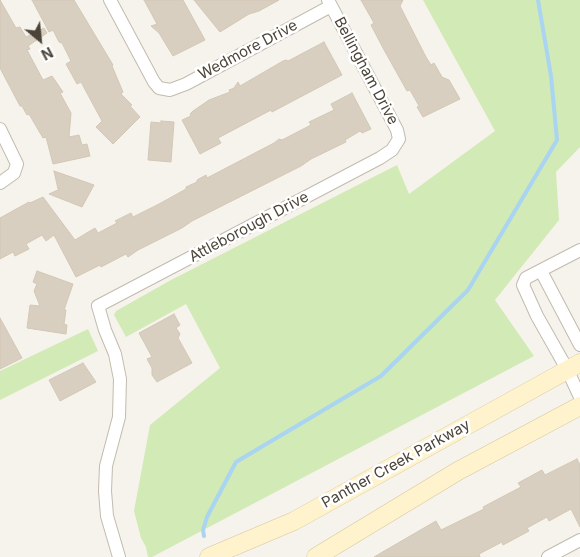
<!DOCTYPE html>
<html>
<head>
<meta charset="utf-8">
<style>
	body { margin:0 }
	#map { position:relative; width:580px; height:557px; overflow:hidden; background:#f6f3ec; font-family:Inter,sans-serif }
	canvas { display:block }
	.north { position:absolute; left:15px; top:15px; width:50px; height:50px; -webkit-text-stroke:4px #fff; paint-order:stroke; rotate:152deg; font-size:14px; font-weight:700; line-height:20px; text-align:center; color:#4b4439 }
	.north::after { content:''; display:block; margin:auto; width:18px; height:22px; background:#4b4439; clip-path:polygon(50% 0,100% 100%,50% 72%,0 100%) }
</style>
</head>
<body>
<div id="map">
<canvas width="580" height="557"></canvas>
<div class="north">N</div>
</div>
<script>
const c = document.querySelector('canvas').getContext('2d');
c.lineJoin = 'round';
function paint(path, color) { c.fillStyle = color; c.fill(path, 'evenodd'); }
const poly = rows => new Path2D(rows.map(r => 'M' + r).join(''));
function stroke(path, color, width, dash) { c.strokeStyle = color; c.lineWidth = width; c.lineCap = dash ? 'butt' : 'round'; c.setLineDash(dash || []); c.stroke(path); }
function write(font, color, halo, rows, align = 'center') {
  c.font = font + ' Inter,sans-serif'; c.lineWidth = 5; c.setLineDash([]); c.textBaseline = 'middle'; c.strokeStyle = halo; c.fillStyle = color; for (const [text, x, y, turn = 0] of rows) {
    c.save(); c.translate(x, y); c.rotate((+turn || 0) * Math.PI / 180); c.textAlign = isNaN(turn) ? turn : align; if (halo) c.strokeText(text, 0, 0); c.fillText(text, 0, 0); c.restore();
  }
}
paint(poly([
	[423,0,580,0,580,147,556,172,559,220,495,300,534,356,152,557,148,557,146,547,141,538,134,511,150,425,220,368,186,304,126,337,114,315,116,311,171,280,397,165,409,194,495,131],
	[88,329,98,351,0,400,0,371]
]), '#d2eab5');
stroke(poly([
	[204,536,203,530,207,517,236,462,381,376,468,290,557,140,551,76,538,0]
]), '#a9d4f2', 4);
const building = poly([
	[0,0,16,28,20,27,26,37,44,28,47,33,28,46,30,49,27,50,43,80,52,76,63,92,60,93,71,113,69,137,79,135,82,145,87,144,90,156,53,164,46,137,43,138,29,114,27,115,22,106,20,106,0,68,0,0],
	[32,0,74,0,113,65,112,66,123,92,121,94,132,105,130,106,140,117,113,144,96,127,102,121,81,82,77,84,66,64,71,61,62,43,59,42,53,30,49,32,32,0],
	[144,0,183,0,205,40,173,56,159,33,151,26,157,24,144,0],
	[194,0,279,0,259,11,249,14,220,32,194,0],
	[361,0,403,0,400,6,426,57,431,65,434,63,442,77,449,80,460,99,423,117,417,107,419,106,410,90,407,91,383,48,371,25,374,23,361,0],
	[324,42,342,75,272,112,271,110,218,138,221,143,200,154,182,120,191,116,190,114,193,111,209,100,230,92,229,90,234,88,238,82,240,86,283,61,286,60,288,61,324,42],
	[352,93,371,129,362,133,360,131,345,140,346,142,311,159,301,166,192,221,182,228,138,250,128,257,126,254,101,267,100,265,76,277,54,235,46,241,42,235,26,244,29,249,15,256,13,252,0,259,0,218,29,202,30,203,43,197,75,240,95,228,98,233,117,223,115,221,131,213,133,217,159,204,186,189,186,187,197,182,197,180,206,175,207,178,274,143,279,139,282,140,311,125,309,122,334,110,331,104,352,93],
	[161,121,174,122,171,162,148,160,151,122,161,123,161,121],
	[54,171,94,185,82,207,49,194,60,189,58,189,54,171],
	[37,271,73,284,64,310,66,310,64,324,67,325,66,334,27,328,30,305,40,306,34,291,37,284,33,282,37,271],
	[174,314,180,325,176,328,180,334,178,338,192,363,157,382,152,375,152,368,147,359,152,357,139,333,174,314],
	[0,318,22,358,0,369,0,318],
	[83,363,96,382,60,401,49,380,83,363],
	[577,459,580,465,580,527,571,509,549,521,547,517,527,528,529,531,503,545,502,542,479,554,480,557,374,557,436,521,441,530,484,509,483,507,521,487,518,483,542,470,545,475,577,459]
]);
paint(building, '#d8cfc1');
stroke(building, '#d3c7b4', 1);
const minor = poly([
	[110,0,154,82,159,88,170,90,186,84,331,6],
	[0,129,17,164,14,173,0,183],
	[580,250,526,278,523,285,537,316,567,369,580,397],
	[541,271,580,345],
	[119,557,107,516,105,491,106,466,119,417,120,379,115,354,105,330,98,306,380,158,392,150,399,139,397,130,328,0],
	[548,557,580,540]
]);
const secondary = poly([
	[209,557,294,521,580,363],
	[316,557,458,471,580,406]
]);
stroke(minor, '#c2bbae', 14);
stroke(secondary, '#d6c79b', 19);
stroke(minor, '#fff', 12);
stroke(secondary, '#fff3cd', 18);
write('15px', '#4b4439', '#fff', [
	["Wedmore Drive",248,50,-28],
	["Bellingham Drive",366,71,62],
	["Attleborough Drive",249,227,-28],
	["Panther Creek Parkway",396,464,-29]
]);
</script>
</body>
</html>
